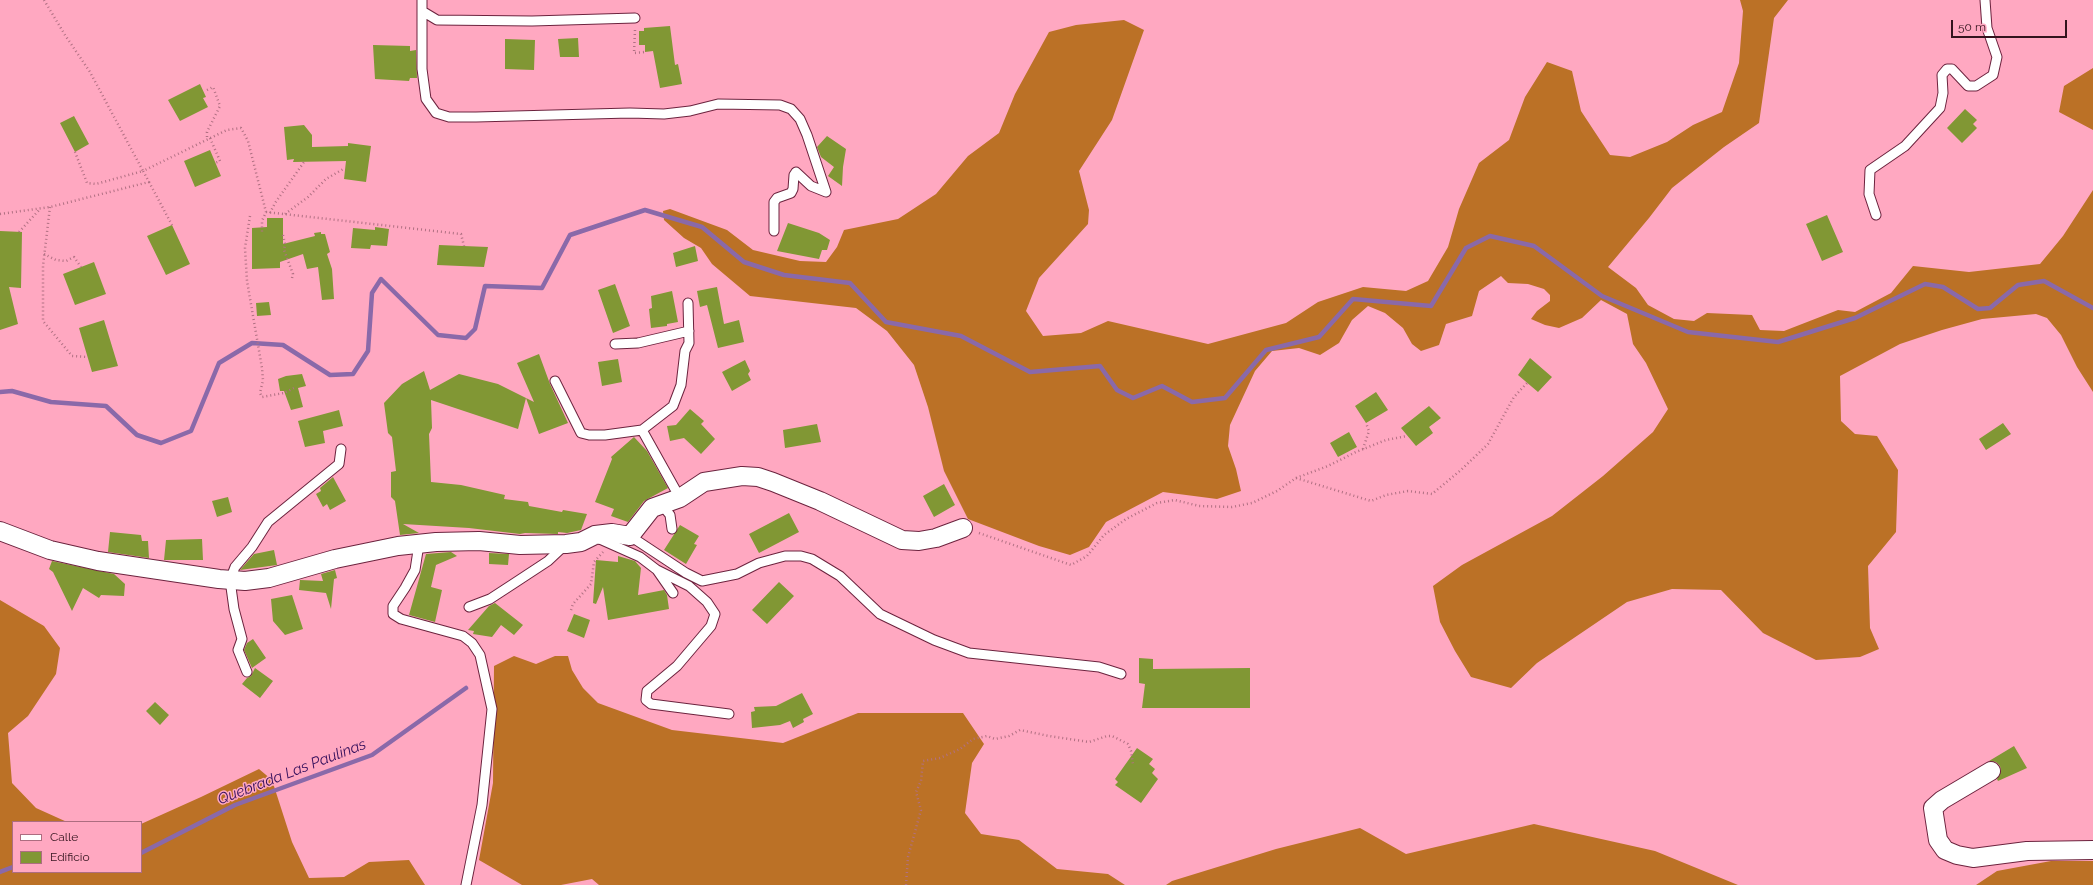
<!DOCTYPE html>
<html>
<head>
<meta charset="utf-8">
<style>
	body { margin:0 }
	#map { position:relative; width:2093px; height:885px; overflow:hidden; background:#ffa8c1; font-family:Raleway,sans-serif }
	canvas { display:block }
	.legend { position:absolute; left:12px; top:821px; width:130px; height:52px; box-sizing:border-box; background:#ffa8c1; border:1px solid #ad6d80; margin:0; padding:5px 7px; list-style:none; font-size:12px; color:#33141e }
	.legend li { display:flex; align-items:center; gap:8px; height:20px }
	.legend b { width:20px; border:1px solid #ad6d80 }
	.scale { position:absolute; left:1951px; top:20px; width:116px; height:18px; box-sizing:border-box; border:2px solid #33141e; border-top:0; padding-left:5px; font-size:12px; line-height:14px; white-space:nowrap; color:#33141e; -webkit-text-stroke:3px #ffa8c1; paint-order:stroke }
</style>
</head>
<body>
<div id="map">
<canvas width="2093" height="885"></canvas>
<ul class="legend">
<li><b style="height:5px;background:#fff"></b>Calle</li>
<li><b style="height:11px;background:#819734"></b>Edificio</li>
</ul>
<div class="scale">50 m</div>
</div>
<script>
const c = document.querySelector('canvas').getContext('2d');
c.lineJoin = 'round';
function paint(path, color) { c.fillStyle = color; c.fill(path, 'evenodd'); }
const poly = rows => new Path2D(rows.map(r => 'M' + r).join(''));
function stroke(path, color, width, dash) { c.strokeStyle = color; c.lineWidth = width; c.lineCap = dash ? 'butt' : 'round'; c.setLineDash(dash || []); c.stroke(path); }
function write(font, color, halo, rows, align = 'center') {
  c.font = font + ' Raleway,sans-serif'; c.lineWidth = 3; c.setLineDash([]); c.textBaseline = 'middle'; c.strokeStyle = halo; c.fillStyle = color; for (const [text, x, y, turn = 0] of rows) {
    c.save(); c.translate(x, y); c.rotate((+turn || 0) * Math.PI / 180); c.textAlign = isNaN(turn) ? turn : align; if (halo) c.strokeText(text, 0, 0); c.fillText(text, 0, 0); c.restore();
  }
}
paint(poly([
	[1740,0,1788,0,1774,18,1759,123,1724,147,1672,188,1649,218,1608,267,1636,288,1648,305,1674,319,1694,321,1707,313,1752,315,1760,330,1784,331,1838,310,1855,312,1891,293,1913,266,1969,272,2040,264,2063,236,2093,190,2093,392,2077,367,2061,335,2047,318,2036,314,1982,319,1942,330,1900,344,1840,376,1841,421,1855,434,1877,436,1898,470,1896,532,1868,566,1870,628,1879,649,1860,657,1816,660,1763,633,1721,590,1672,589,1627,602,1537,663,1511,688,1471,677,1455,651,1440,622,1433,586,1462,565,1552,516,1603,476,1653,432,1668,409,1646,363,1633,344,1627,314,1601,300,1582,318,1559,328,1545,325,1531,319,1537,311,1550,301,1550,295,1544,289,1528,284,1508,283,1501,276,1479,291,1472,316,1446,324,1439,345,1421,351,1412,344,1403,328,1385,313,1368,306,1352,320,1339,343,1320,355,1299,348,1272,351,1255,371,1230,425,1228,446,1236,469,1241,491,1217,499,1163,492,1106,522,1089,547,1070,555,1039,546,968,519,944,471,928,407,914,365,887,331,856,308,750,296,712,264,701,248,684,238,664,220,663,211,670,209,727,230,753,250,800,261,826,262,837,247,844,230,898,219,936,194,968,156,999,133,1015,94,1049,32,1076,25,1124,20,1144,30,1112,120,1079,171,1089,210,1088,224,1039,278,1026,311,1043,336,1081,333,1108,321,1208,344,1286,323,1318,302,1363,287,1406,291,1428,281,1448,247,1459,209,1479,163,1509,140,1525,97,1547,62,1572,71,1581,111,1610,155,1630,157,1667,142,1693,125,1722,112,1739,63,1743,11],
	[2093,68,2093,130,2059,112,2064,86],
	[0,600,44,626,60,648,56,674,28,716,8,733,12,783,36,808,67,822,13,822,13,872,141,872,141,824,201,797,259,769,272,780,292,842,309,878,344,877,369,862,409,860,425,885,0,885],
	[514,656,536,664,555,656,568,656,572,670,583,688,598,703,672,730,783,743,858,713,963,713,984,744,972,763,965,813,981,834,1019,840,1057,869,1108,874,1125,885,599,885,592,879,561,885,522,885,479,860,493,783,494,666],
	[1534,824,1655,851,1738,885,1166,885,1172,881,1276,849,1360,828,1406,854],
	[2051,861,2093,861,2093,885,1976,885,1997,871]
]), '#bb7126');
stroke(poly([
	[0,392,12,391,51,402,106,406,137,435,161,443,191,431,219,363,252,343,283,345,330,375,353,374,368,351,372,293,381,279,438,335,466,338,475,329,485,286,542,288,570,235,645,210,702,227,744,262,784,275,850,283,886,322,961,336,1030,372,1100,366,1117,390,1133,398,1162,386,1192,402,1225,398,1266,350,1319,337,1353,299,1431,306,1466,248,1490,236,1534,246,1602,296,1688,332,1778,342,1855,318,1925,284,1943,287,1978,309,1990,308,2018,285,2044,281,2093,308],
	[141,853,235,805,372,755,466,688],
	[0,872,13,867]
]), '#8a69a9', 4.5);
paint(poly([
	[670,26,675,65,678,64,682,84,660,88,653,51,645,52,645,45,639,45,639,31,644,31,644,28],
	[578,38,579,57,560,57,558,39],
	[505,39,535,40,534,70,505,69],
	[373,45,410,46,410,51,416,50,417,78,410,78,409,81,375,79],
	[200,84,206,97,203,98,208,107,180,121,168,100],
	[1965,109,1977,120,1973,124,1977,128,1962,143,1947,128],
	[74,116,89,144,75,152,60,123],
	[304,125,312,135,312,147,348,146,348,143,371,146,366,182,344,179,346,161,293,162,294,159,287,160,284,127],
	[827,136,846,149,843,167,842,186,828,176,834,167,821,157,817,147],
	[210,150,221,176,195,187,184,161],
	[1827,215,1843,252,1822,261,1806,224],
	[267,218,283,218,283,244,315,236,314,233,321,232,321,234,325,234,330,252,327,254,332,269,334,299,322,300,318,267,307,269,303,254,280,262,280,268,252,269,252,228,267,227],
	[788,223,819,233,830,240,827,250,822,250,819,259,777,251],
	[172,225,190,264,166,275,147,236],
	[375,227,389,229,387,246,371,245,370,249,351,248,353,228,375,230],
	[0,231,22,232,21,288,9,287,18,324,0,330],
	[439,245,488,247,484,267,437,265],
	[695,246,698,261,676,267,673,253],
	[94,262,106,294,75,305,63,274],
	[615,284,630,326,613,333,598,290],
	[717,287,724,324,739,320,744,342,718,348,707,305,700,307,697,291],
	[672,291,678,322,667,324,667,326,651,328,649,309,652,308,651,296],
	[269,302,271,315,257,316,256,303],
	[104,320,118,366,92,372,79,328],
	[539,354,550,384,568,423,539,434,526,398,534,402,517,363],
	[1530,358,1552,377,1538,392,1518,375],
	[618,359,622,382,602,386,598,362],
	[745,360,750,371,748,374,751,380,732,391,722,372],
	[424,371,430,390,459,374,498,384,526,398,518,429,431,400,432,428,429,434,431,482,461,485,505,495,504,499,528,502,529,506,562,512,563,510,587,514,581,530,567,533,558,532,558,534,525,533,520,534,469,528,403,524,419,533,400,535,395,501,391,497,391,472,396,471,392,437,388,433,384,403,402,384],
	[302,374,306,386,298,388,303,407,291,410,284,391,280,391,278,379,286,376],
	[1376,392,1388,410,1366,423,1355,406],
	[1429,406,1441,418,1429,427,1433,433,1416,446,1401,428],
	[690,409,704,421,701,424,715,439,701,454,684,438,670,441,667,426,676,425],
	[339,410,343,426,323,431,325,443,305,447,298,421],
	[2003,423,2011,434,1986,450,1979,439],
	[817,424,821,442,785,448,783,430],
	[1349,432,1357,447,1338,457,1330,443],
	[634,437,647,451,668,488,644,501,628,522,611,516,614,509,595,502,612,459,611,457],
	[333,477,346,501,330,510,327,504,323,507,316,494,321,491,320,488],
	[944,484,955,505,934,517,923,496],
	[228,497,232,512,217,517,212,501],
	[789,513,799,532,759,553,749,534],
	[680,525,699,536,694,544,697,545,686,564,664,550],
	[110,532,141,535,142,541,148,541,149,558,108,552],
	[202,539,203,560,164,560,166,540],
	[274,550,277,565,240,570,254,554],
	[451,552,457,556,436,565,431,587,442,590,435,622,409,615,426,554],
	[489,553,509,554,508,565,489,564],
	[618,556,635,561,641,568,638,595,664,590,667,595,669,609,608,620,603,587,596,604,593,603,596,560,618,562],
	[52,561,114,574,125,584,124,596,101,595,99,598,83,588,72,611,53,572,49,569],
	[335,570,337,578,334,579,331,609,326,593,299,590,300,580,323,581,321,574],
	[779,582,794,596,767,624,752,610],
	[292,595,303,629,285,635,273,621,271,599],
	[495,603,523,625,514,635,501,625,492,637,473,634,474,631,468,630,489,606],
	[574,614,590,620,584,638,567,631],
	[253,639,266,658,252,668,244,650,247,643],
	[1139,658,1153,659,1153,669,1250,668,1250,708,1142,708,1145,684,1139,683],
	[255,668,273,681,260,698,242,684,247,678,251,676],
	[802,693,813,714,803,719,804,722,793,728,790,721,780,725,752,728,751,712,755,711,754,707,776,706],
	[155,702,169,715,160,725,146,711],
	[2014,746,2027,768,1998,781,1997,779,2001,771,2000,766,1996,762,1989,761],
	[1137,748,1153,759,1149,764,1155,769,1152,773,1158,779,1141,803,1115,785,1118,782,1115,779]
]), '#819734');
const service = poly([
	[422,0,422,11,437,20,532,21,635,18],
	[422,11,422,69,426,99,436,113,449,117,476,117,630,113,664,114,690,111,718,104,780,105,791,109,800,119,807,135,826,192,811,186,796,172,794,175,793,189,791,193,777,198,774,202,774,231],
	[1876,215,1869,194,1870,170,1905,146,1940,108,1943,93,1942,75,1947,69,1952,69,1968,86,1976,86,1993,75,1997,57,1987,28,1985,0],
	[615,344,638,343,689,331],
	[555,381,581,433,589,435,605,435,642,430,673,406,681,385,685,351,689,343,688,303],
	[642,430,680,498],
	[662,505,670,515,672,529],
	[630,536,686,573,702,581,737,574,759,563,785,556,801,556,812,559,840,576,880,614,934,640,969,653,1099,667,1121,674],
	[595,537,640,557,657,570,673,593],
	[419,544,415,570,405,588,393,606,393,614,401,619,463,636,472,643,480,655,492,709,482,805,466,885],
	[657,570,689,586,707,602,715,614,711,626,677,666,647,691,646,700,651,704,729,714],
	[469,607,490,599,513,584,548,561,565,545],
	[247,672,238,650,242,639,234,609,230,580,235,567,252,547,268,522,339,464,341,449]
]);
const minor = poly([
	[0,531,50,550,98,561,219,579,245,581,269,578,335,559,398,546,436,542,479,541,520,545,566,544,581,542,595,535,612,533,630,536,652,508,680,498,704,482,742,476,758,477,773,482,820,501,902,540,919,541,936,538,963,528],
	[1991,771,1942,800,1933,808,1938,840,1945,850,1957,855,1973,858,2027,851,2093,850]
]);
stroke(service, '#6c233e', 11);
stroke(minor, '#6c233e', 20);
stroke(poly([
	[44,0,65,35,90,72,143,171,96,184,87,183,75,152],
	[635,30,634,53,645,52],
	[207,90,213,87,220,106,207,132,207,139],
	[210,138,220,161,215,163],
	[149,182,172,225],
	[50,207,43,266,43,321,72,356,87,357],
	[266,212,461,234,464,246],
	[270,213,275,203,304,162],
	[0,214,50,207,149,182,143,171,227,130,241,128,248,141,266,212,262,221,262,233],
	[285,214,308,197,326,179,345,168],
	[250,216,245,248,247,281,262,368,263,380,260,393,262,397,284,393,294,388],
	[19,232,40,209],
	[283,235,285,244,284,250,293,274,292,278],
	[44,254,56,260,66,261,74,257,81,267],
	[1363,449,1369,431,1366,423],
	[1296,478,1328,466,1356,452,1386,440,1407,436],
	[979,533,1071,565,1087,556,1104,535,1126,519,1157,503,1175,500,1199,506,1232,507,1252,503,1277,491,1296,478,1371,501,1386,495,1408,491,1432,494,1461,470,1488,444,1514,397,1527,383],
	[571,610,573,604,591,584,594,562,603,552],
	[906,885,908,857,921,810,916,792,921,781,923,761,940,758,960,749,973,739,987,736,995,739,1009,736,1020,730,1049,736,1089,742,1107,736,1112,736,1128,744,1131,751,1133,764]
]), '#b17083', 2.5, [1, 3]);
stroke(service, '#fff', 9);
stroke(minor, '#fff', 18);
write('italic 15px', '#350f5c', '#ffa8c1', [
	["Quebrada Las Paulinas",292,772,-21]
]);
</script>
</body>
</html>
